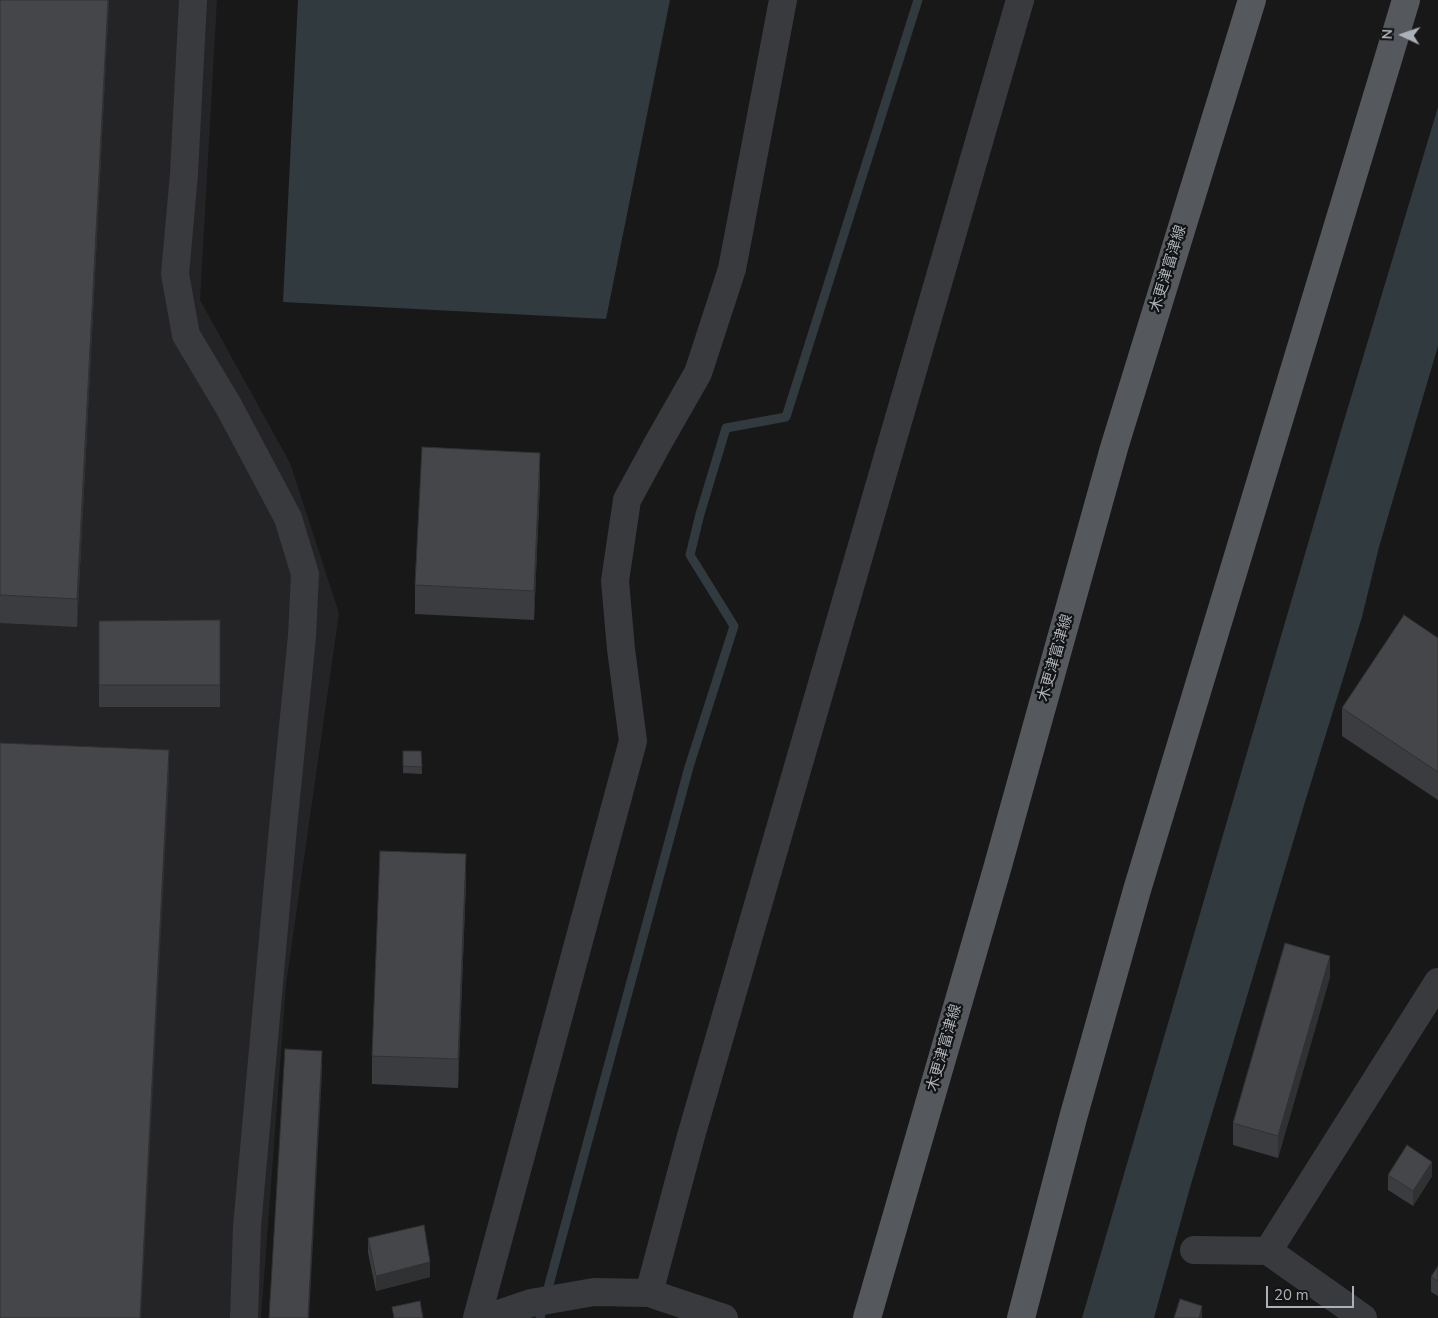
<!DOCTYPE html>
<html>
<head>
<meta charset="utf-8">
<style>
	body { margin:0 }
	#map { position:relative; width:1438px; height:1318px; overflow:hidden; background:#181819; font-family:"Nunito Sans",sans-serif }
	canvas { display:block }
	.north { position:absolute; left:1378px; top:10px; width:50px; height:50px; -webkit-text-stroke:4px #131314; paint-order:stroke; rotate:273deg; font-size:14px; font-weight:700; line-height:20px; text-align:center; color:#abb1b8 }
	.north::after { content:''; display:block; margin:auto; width:18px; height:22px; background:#abb1b8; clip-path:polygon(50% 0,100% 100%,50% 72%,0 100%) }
	.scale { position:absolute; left:1266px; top:1286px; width:88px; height:22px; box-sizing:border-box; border:2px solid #abb1b8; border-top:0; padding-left:6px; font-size:15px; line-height:18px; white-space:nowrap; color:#abb1b8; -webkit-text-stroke:4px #131314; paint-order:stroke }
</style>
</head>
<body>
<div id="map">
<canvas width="1438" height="1318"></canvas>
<div class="north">N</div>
<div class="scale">20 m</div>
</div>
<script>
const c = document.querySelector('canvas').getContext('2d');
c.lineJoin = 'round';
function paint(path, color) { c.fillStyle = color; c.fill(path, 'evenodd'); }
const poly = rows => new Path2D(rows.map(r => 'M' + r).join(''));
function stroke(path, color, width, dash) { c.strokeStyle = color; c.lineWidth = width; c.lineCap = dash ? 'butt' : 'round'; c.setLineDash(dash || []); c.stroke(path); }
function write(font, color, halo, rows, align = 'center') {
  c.font = font + ' "Nunito Sans","Noto Sans JP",sans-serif'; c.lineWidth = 4.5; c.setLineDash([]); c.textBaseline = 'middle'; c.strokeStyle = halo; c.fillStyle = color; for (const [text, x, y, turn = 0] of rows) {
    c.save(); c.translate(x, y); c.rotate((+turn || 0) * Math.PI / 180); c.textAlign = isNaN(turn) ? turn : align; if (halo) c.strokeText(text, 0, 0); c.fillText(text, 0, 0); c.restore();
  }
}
paint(poly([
	[0,0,217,0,200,300,290,463,339,613,286,985,261,1318,0,1318]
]), '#242426');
paint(poly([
	[298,0,670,0,606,319,283,302],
	[1438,107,1438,346,1379,547,1362,617,1305,802,1191,1184,1154,1318,1082,1318,1340,434]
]), '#303a3f');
stroke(poly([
	[540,1318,689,767,734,626,690,555,700,514,726,428,786,417,918,0]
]), '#303a3f', 9);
stroke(poly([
	[193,0,184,174,175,274,186,335,229,407,288,518,305,574,302,636,283,828,247,1227,244,1318],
	[1194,1250,1268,1251,1438,982],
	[1268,1251,1363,1318],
	[649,1293,691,1136,1020,0],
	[477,1318,633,741,621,649,615,581,627,500,658,443,698,373,732,269,783,0],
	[487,1318,531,1303,594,1292,649,1293,724,1318]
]), '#393a3e', 28);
stroke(poly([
	[867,1318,997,869,1114,448,1252,0],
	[1021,1318,1073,1118,1137,890,1406,0]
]), '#55585d', 28);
paint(poly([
	[0,0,109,0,77,627,0,623],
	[540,482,534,620,415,614,415,585],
	[220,620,220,707,99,707,99,621],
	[1438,638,1438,800,1342,736,1342,708],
	[403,751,421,751,422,774,403,773],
	[466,882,458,1088,372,1084,372,1056],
	[1330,977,1278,1158,1233,1145,1233,1123],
	[1388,1175,1432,1176,1413,1206,1388,1190],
	[368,1238,430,1277,376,1291,368,1253],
	[1438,1266,1438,1296,1431,1292,1431,1277]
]), '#3b3c3f');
paint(poly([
	[108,0,109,0,77,627,77,599],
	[540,453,540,482,534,620,534,591],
	[169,750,169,778,141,1318,140,1318],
	[466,854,466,882,458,1088,458,1059],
	[1330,956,1330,977,1278,1158,1278,1136],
	[322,1051,322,1073,309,1318,308,1318],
	[1432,1162,1432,1176,1413,1206,1413,1191],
	[430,1262,430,1277,376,1291,376,1276],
	[1202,1306,1202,1318,1199,1318]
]), '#303133');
const building = poly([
	[0,0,108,0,77,599,0,595,0,0],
	[422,447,540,453,534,591,415,585,422,447],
	[1404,615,1438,638,1438,772,1342,708,1404,615],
	[220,620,220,685,99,685,99,621,220,620],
	[0,743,169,750,140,1318,0,1318,0,743],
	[403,751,421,751,422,767,403,766,403,751],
	[380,851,466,854,458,1059,372,1056,380,851],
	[1285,943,1330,956,1278,1136,1233,1123,1285,943],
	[285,1049,322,1051,308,1318,269,1318,285,1049],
	[1407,1145,1432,1162,1413,1191,1388,1175,1407,1145],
	[424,1225,430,1262,376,1276,368,1238,424,1225],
	[1438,1266,1438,1281,1431,1277,1438,1266],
	[1180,1299,1202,1306,1199,1318,1174,1318,1180,1299],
	[420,1301,423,1318,394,1318,392,1307,420,1301]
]);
paint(building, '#454649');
stroke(building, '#303133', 1);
write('15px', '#abb1b8', '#131314', [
	["木更津富津線",1169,269,-73],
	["木更津富津線",1056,658,-74],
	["木更津富津線",945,1048,-74]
]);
</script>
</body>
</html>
